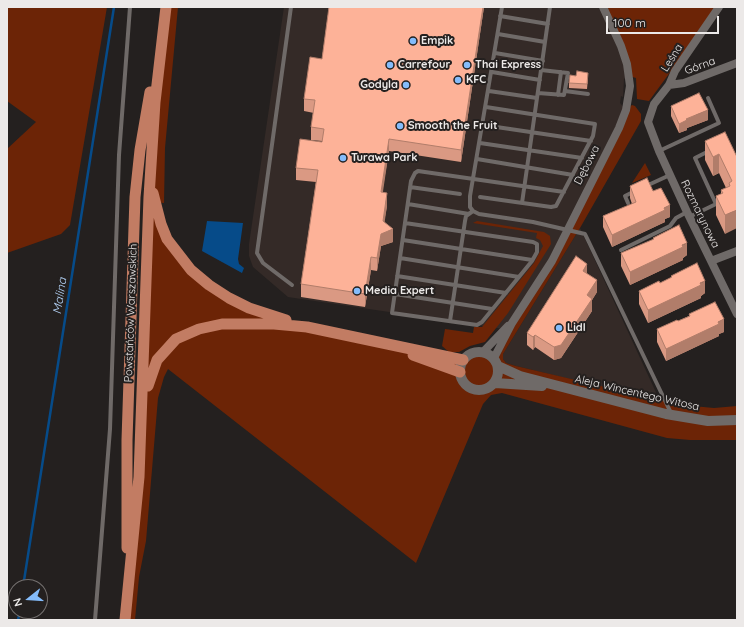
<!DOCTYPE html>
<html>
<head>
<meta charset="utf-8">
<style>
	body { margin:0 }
	#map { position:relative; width:744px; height:627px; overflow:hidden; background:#24201f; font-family:Quicksand,sans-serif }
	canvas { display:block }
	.frame { position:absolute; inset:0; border:8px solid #ece9e8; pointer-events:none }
	.north { position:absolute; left:8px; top:579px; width:40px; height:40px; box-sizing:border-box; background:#24201f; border:1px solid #74706f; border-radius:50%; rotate:253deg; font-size:11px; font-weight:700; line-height:16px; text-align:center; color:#ece9e8 }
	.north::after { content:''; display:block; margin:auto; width:14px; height:18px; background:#84bcfb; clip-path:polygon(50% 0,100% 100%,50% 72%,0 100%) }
	.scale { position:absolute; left:606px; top:16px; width:113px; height:18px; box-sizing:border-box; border:2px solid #ece9e8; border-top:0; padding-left:5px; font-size:12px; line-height:14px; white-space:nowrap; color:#ece9e8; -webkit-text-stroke:3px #24201f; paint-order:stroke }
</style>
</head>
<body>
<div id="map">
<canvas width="744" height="627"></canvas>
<div class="frame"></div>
<div class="north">N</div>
<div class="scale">100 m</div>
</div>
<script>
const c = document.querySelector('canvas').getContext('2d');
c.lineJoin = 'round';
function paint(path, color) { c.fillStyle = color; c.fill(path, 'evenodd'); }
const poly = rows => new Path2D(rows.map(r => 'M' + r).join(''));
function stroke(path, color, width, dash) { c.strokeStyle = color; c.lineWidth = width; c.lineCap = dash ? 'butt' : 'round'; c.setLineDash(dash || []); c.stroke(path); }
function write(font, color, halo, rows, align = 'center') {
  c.font = font + ' Quicksand,sans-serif'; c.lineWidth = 4; c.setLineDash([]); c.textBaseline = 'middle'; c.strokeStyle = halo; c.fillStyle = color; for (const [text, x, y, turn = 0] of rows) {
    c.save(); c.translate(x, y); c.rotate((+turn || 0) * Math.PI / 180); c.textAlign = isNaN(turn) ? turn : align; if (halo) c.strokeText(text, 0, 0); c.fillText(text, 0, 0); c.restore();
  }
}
paint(poly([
	[284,7,603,7,629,76,624,79,623,97,621,96,620,103,626,110,566,235,504,329,288,297,253,267,249,256,249,244],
	[580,228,660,401,516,366,506,363,503,359,503,354]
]), '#342a27');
paint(poly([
	[7,7,107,7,70,225,61,234,7,253,7,149,36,122,7,101],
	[166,7,178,7,165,148,164,203,155,202,161,224,199,277,274,317,463,360,467,355,478,351,489,354,494,358,544,274,626,110,632,105,635,106,641,114,641,121,580,228,503,354,503,359,506,363,516,366,682,405,714,408,737,406,737,440,690,440,667,438,502,393,491,395,483,404,416,563,168,369,164,377,158,398,146,541,139,577,135,620,125,620,136,524,146,248],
	[603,7,718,7,649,101,637,99,636,78,629,76],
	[645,163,651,175,632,183],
	[477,221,544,232,550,236,551,244,508,313,485,342,470,346,459,352,449,352,442,346,445,329,473,333,474,327,482,327,534,263,543,246,540,240,536,238,537,233,473,223]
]), '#6c2406');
paint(poly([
	[207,221,243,223,238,259,239,264,244,268,242,273,202,251]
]), '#064b89');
stroke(poly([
	[23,587,114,7],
	[18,620,20,611]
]), '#064b89', 2.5);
stroke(poly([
	[291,7,257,253,263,263,292,285],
	[502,7,470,196,470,207,473,211,479,214,533,222,585,234,671,413],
	[500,16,548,24],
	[498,34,545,42],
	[495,53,543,61],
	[492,72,540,80],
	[489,91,537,98],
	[565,91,588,94],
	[538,93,564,95,568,73,541,70],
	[558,95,561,72],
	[483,125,591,141],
	[480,143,582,158],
	[659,151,719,123,708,98],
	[477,159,573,175],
	[646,186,670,175],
	[410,187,460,194],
	[480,197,551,207,556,206,593,136,595,124,486,107],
	[522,203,550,7],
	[628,203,625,196,633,192],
	[408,204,469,214],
	[689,217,716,204,695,158,709,151],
	[405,223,533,242,537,244,537,252,532,261,482,322,477,325,392,313,411,181,415,173,418,171,564,192],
	[403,240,532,260],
	[621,250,670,226,676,218,687,212],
	[400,258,519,277],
	[397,276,506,293],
	[395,294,492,309],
	[450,321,465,221,466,216,473,211],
	[95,620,110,429,119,155,130,7]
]), '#6f6a68', 4);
stroke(poly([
	[719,7,675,71,669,85,654,104,648,122,659,151,687,212,737,314],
	[669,85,684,83,737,63],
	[711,261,737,251],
	[483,352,508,326],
	[494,358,512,323,552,261,619,128,626,110,630,86,627,64,621,46,603,7]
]), '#6f6a68', 8);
stroke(poly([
	'460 371a19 19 0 1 1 38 0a19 19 0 1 1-38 0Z',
	[498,366,520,376,666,414,708,421,737,420],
	[495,383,542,386]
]), '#6f6a68', 10);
stroke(poly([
	[153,193,161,224,167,239,191,270,209,285,229,298,249,308,286,320],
	[413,355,460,372],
	[148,386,157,360,176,339,199,329,222,324,274,324,307,327,463,360],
	[127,548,127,440,135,197,140,150,150,92],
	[125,620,139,477,149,197,155,102,166,7]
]), '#c27c63', 11);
paint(poly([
	[329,7,484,7,461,162,389,151,382,193,387,206,384,222,393,242,381,246,377,271,371,270,365,307,301,297,301,284,316,182,296,180,296,168,322,142,322,141,311,140,311,127,314,113,304,111,304,99,322,59],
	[588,78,587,89,569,88,569,83],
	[671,106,708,120,687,128,687,130,679,133,671,116],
	[705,141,737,157,725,234,716,215,716,196,721,194,721,190,726,188,719,173,713,176,705,160],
	[630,186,653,191,670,217,665,219,665,222,612,247,603,227,603,216,632,204,630,198],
	[653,238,687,255,683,258,683,260,630,285,621,266,621,253,653,240],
	[587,274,597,292,592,300,592,311,561,358,554,360,535,347,533,350,527,345,527,333],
	[671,276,705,293,701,296,701,298,648,323,639,304,639,291,660,283,671,278],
	[689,314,724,332,719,334,719,336,666,361,657,342,657,329,678,321,689,316]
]), '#da9983');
paint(poly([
	[483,7,484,7,461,162,461,150],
	[708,110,708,120,687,128,687,130,679,133,679,124,686,119],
	[389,139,389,151,381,205,381,192],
	[719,154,719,173,713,176,713,157],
	[387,193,387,206,383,233,393,229,393,242,381,246,377,271,377,258],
	[670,205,670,217,665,219,665,222,612,247,612,235],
	[737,210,737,228,725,234,725,215],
	[687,243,687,255,683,258,683,260,630,285,630,272],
	[371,257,371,270,365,307,365,294],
	[587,264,587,277,583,271],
	[597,280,597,292,592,300,592,311,561,358,554,360,554,347],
	[705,281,705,293,701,296,701,298,648,323,648,310],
	[724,319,724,332,719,334,719,336,666,361,666,349],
	[535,335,535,347,533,350,533,337]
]), '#b17d6a');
const building = poly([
	[329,7,483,7,461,150,389,139,381,192,387,193,383,221,393,229,381,234,377,258,371,257,365,294,301,284,318,170,296,168,300,139,322,142,324,129,311,127,315,100,304,99,310,57,322,59,329,7],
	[577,71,588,73,587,84,569,83,570,75,576,76,577,71],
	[699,93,708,110,686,119,687,120,679,124,671,106,699,93],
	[725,132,737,157,737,210,725,215,716,196,723,193,721,190,730,186,729,183,732,181,719,154,713,157,705,141,725,132],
	[647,178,653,191,661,188,670,205,664,208,665,210,612,235,603,216,636,202,630,186,647,178],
	[679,225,687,243,682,245,683,247,630,272,621,253,654,239,653,238,679,225],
	[576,256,587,264,583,271,597,280,587,295,592,299,561,345,554,347,535,335,533,337,527,333,576,256],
	[697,263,705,281,700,283,701,285,648,310,639,291,659,281,660,283,672,277,671,276,697,263],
	[715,302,724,319,718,322,719,324,666,349,657,329,677,320,678,321,690,316,689,314,715,302]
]);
paint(building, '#fdb298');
stroke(building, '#b17d6a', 1);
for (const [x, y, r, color] of [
	[413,41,4,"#84bcfb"],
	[390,65,4,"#84bcfb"],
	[467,65,4,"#84bcfb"],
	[458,80,4,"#84bcfb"],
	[406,85,4,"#84bcfb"],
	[400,126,4,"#84bcfb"],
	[343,158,4,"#84bcfb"],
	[357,291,4,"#84bcfb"],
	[559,328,4,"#84bcfb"]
]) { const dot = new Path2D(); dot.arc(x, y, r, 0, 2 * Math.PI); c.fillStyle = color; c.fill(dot); stroke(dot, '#24201f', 1.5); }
write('bold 11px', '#ece9e8', '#24201f', [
	["Empik",421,41],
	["Carrefour",398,65],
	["Thai Express",475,65],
	["KFC",466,80],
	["Godyla",398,85,"right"],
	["Smooth the Fruit",408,126],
	["Turawa Park",351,158],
	["Media Expert",365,291],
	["Lidl",567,328]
], 'left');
write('11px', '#ece9e8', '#24201f', [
	["Leśna",672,58,-58],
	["Górna",700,66,-20],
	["Dębowa",587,165,-63],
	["Rozmarynowa",700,214,64],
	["Powstańców Warszawskich",131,313,-88],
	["Aleja Wincentego Witosa",637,393,13]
]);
write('italic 12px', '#b4d3f7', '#24201f', [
	["Malina",60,296,-81]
]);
</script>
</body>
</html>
